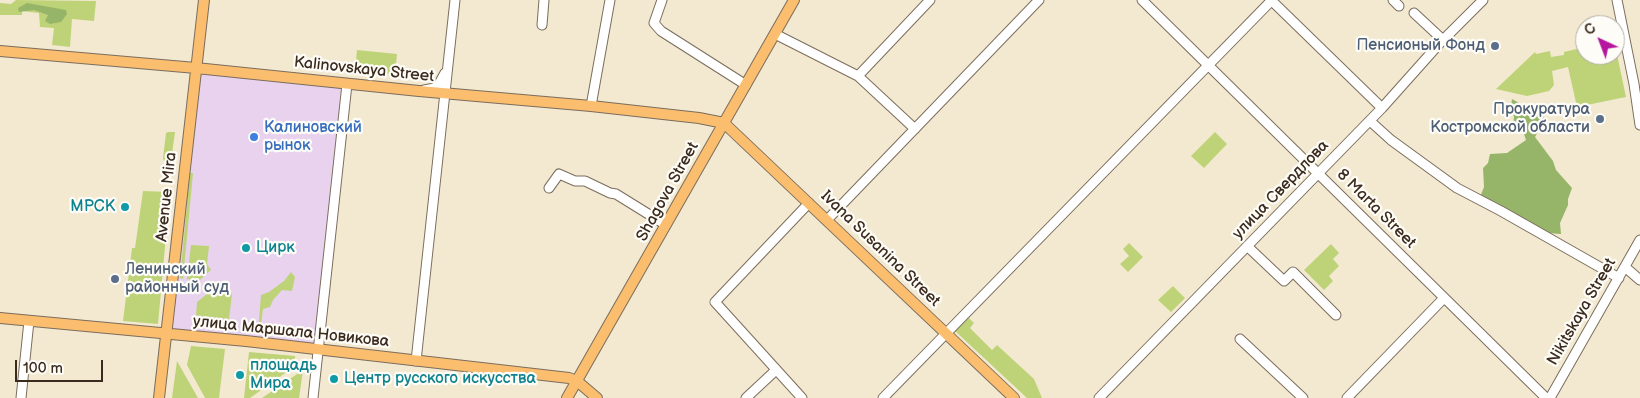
<!DOCTYPE html>
<html>
<head>
<meta charset="utf-8">
<style>
	body { margin:0 }
	#map { position:relative; width:1640px; height:398px; overflow:hidden; background:#f3e9d1; font-family:"Balsamiq Sans",sans-serif }
	canvas { display:block }
	.north { position:absolute; left:1575px; top:15px; width:50px; height:50px; box-sizing:border-box; background:#fdfcf7; border:1px solid #afa8a0; border-radius:50%; rotate:317deg; font-size:14px; font-weight:700; line-height:20px; text-align:center; color:#3b2a1e }
	.north::after { content:''; display:block; margin:auto; width:18px; height:22px; background:#b5179e; clip-path:polygon(50% 0,100% 100%,50% 72%,0 100%) }
	.scale { position:absolute; left:15px; top:360px; width:88px; height:22px; box-sizing:border-box; border:2px solid #3b2a1e; border-top:0; padding-left:6px; font-size:15px; line-height:18px; white-space:nowrap; color:#3b2a1e; -webkit-text-stroke:4px #fdfcf7; paint-order:stroke }
</style>
</head>
<body>
<div id="map">
<canvas width="1640" height="398"></canvas>
<div class="north">С</div>
<div class="scale">100 m</div>
</div>
<script>
const c = document.querySelector('canvas').getContext('2d');
c.lineJoin = 'round';
function paint(path, color) { c.fillStyle = color; c.fill(path, 'evenodd'); }
const poly = rows => new Path2D(rows.map(r => 'M' + r).join(''));
function stroke(path, color, width, dash) { c.strokeStyle = color; c.lineWidth = width; c.lineCap = dash ? 'butt' : 'round'; c.setLineDash(dash || []); c.stroke(path); }
function write(font, color, halo, rows, align = 'center') {
  c.font = font + ' "Balsamiq Sans",sans-serif'; c.lineWidth = 4.5; c.setLineDash([]); c.textBaseline = 'middle'; c.strokeStyle = halo; c.fillStyle = color; for (const [text, x, y, turn = 0] of rows) {
    c.save(); c.translate(x, y); c.rotate((+turn || 0) * Math.PI / 180); c.textAlign = isNaN(turn) ? turn : align; if (halo) c.strokeText(text, 0, 0); c.fillText(text, 0, 0); c.restore();
  }
}
paint(poly([
	[200,74,342,88,315,344,172,329]
]), '#e8d2ee');
paint(poly([
	[16,0,96,1,94,21,72,19,70,47,52,45,54,28,40,27,39,13,22,11,22,15,0,15,0,3,11,4],
	[1615,45,1626,97,1577,107,1568,67,1552,71,1554,85,1549,91,1527,96,1496,89,1535,52,1536,54,1550,51,1551,57,1564,55,1564,52,1585,47,1585,55,1615,55],
	[357,50,397,54,395,75,355,71],
	[168,132,175,132,171,161,164,161,163,158,166,133],
	[1215,132,1227,144,1204,168,1191,156],
	[190,173,193,173,183,279,180,278],
	[143,191,170,192,158,324,123,321,132,248,135,248],
	[1129,243,1143,257,1128,272,1120,264,1129,256,1123,249],
	[1331,244,1339,253,1333,259,1339,266,1329,276,1333,281,1324,290,1304,270],
	[191,245,209,246,207,264,211,270,199,281,187,279],
	[291,272,295,277,292,291,282,290,273,300,270,307,263,309,260,333,258,333,261,295,269,292,284,281],
	[221,283,224,288,232,294,229,319,223,320,223,318,219,318,218,319,215,319,215,317,208,318,207,317,200,317,200,316,196,315,197,302],
	[1173,286,1185,298,1171,312,1158,300],
	[968,317,974,323,970,328,992,350,997,345,1034,379,1042,398,1027,398,955,331],
	[191,346,225,349,219,398,205,398,187,365],
	[249,352,295,356,295,366,250,398,244,398],
	[177,361,198,398,172,398],
	[303,370,299,398,262,398]
]), '#bed377');
paint(poly([
	[27,3,66,10,67,14,61,22,50,24,45,21,48,15,34,10,19,12,18,8],
	[1512,99,1546,118,1535,137,1553,161,1556,170,1572,188,1568,199,1568,205,1560,223,1561,234,1547,233,1480,197,1484,187,1483,168,1488,163,1490,154,1507,153,1526,140,1522,128,1513,128,1514,116,1510,113]
]), '#96b568');
const minor = poly([
	[662,0,654,23,661,31,746,85],
	[1142,0,1546,398],
	[1271,0,1382,108],
	[1393,0,1399,6],
	[1617,0,1634,84,1640,125],
	[1414,13,1443,40],
	[542,25,544,0],
	[775,34,858,76,915,129],
	[858,76,930,0],
	[424,90,435,88,439,84,445,73],
	[591,106,610,0],
	[1370,121,1391,140,1457,188,1501,211,1619,278],
	[549,188,559,174,575,181,585,181,610,193,616,194,666,225],
	[827,220,1039,0],
	[1247,246,1284,281,1293,272,1336,315],
	[1625,267,1640,280],
	[1240,339,1303,398],
	[416,361,455,0],
	[21,398,29,321],
	[313,398,347,84],
	[746,398,776,370],
	[802,398,715,302,809,203],
	[883,398,1272,0],
	[1099,398,1382,108,1440,43,1483,0],
	[1347,398,1444,298],
	[1550,398,1640,240]
]);
const major = poly([
	[0,51,196,68,419,91,591,106,699,118,724,123],
	[724,123,1014,398],
	[0,318,246,341,569,378,577,381,597,398],
	[159,398,204,0],
	[567,398,794,0]
]);
stroke(minor, '#7b6d5d', 11);
stroke(major, '#7b6d5d', 12);
stroke(minor, '#fff', 9);
stroke(major, '#fbbd6e', 10);
for (const [x, y, r, color] of [
	[1495,46,5,"#5c6f8a"],
	[1600,119,5,"#5c6f8a"],
	[254,137,5,"#3f7fe0"],
	[125,207,5,"#0f9aa8"],
	[246,248,5,"#0f9aa8"],
	[115,279,5,"#5c6f8a"],
	[240,375,5,"#0f9aa8"],
	[334,379,5,"#0f9aa8"]
]) { const dot = new Path2D(); dot.arc(x, y, r, 0, 2 * Math.PI); c.fillStyle = color; c.fill(dot); stroke(dot, '#fdfcf7', 2); }
write('16px', '#4e5e75', '#fdfcf7', [
	["Пенсионый Фонд",1485,46],
	["Прокуратура",1590,110],
	["Костромской области",1590,128],
	["Ленинский",125,270,"left"],
	["районный суд",125,288,"left"]
], 'right');
write('16px', '#3b2a1e', '#fdfcf7', [
	["Kalinovskaya Street",364,70,6],
	["улица Свердлова",1281,190,-46],
	["Shagova Street",668,192,-61],
	["Avenue Mira",167,197,-84],
	["8 Marta Street",1376,209,45],
	["Ivana Susanina Street",880,249,44],
	["Nikitskaya Street",1582,312,-60],
	["улица Маршала Новикова",291,332,6]
]);
write('16px', '#366cbe', '#fdfcf7', [
	["Калиновский",264,128],
	["рынок",264,146]
], 'left');
write('16px', '#0d838f', '#fdfcf7', [
	["МРСК",115,207,"right"],
	["Цирк",256,248],
	["площадь",250,366],
	["Мира",250,384],
	["Центр русского искусства",344,379]
], 'left');
</script>
</body>
</html>
